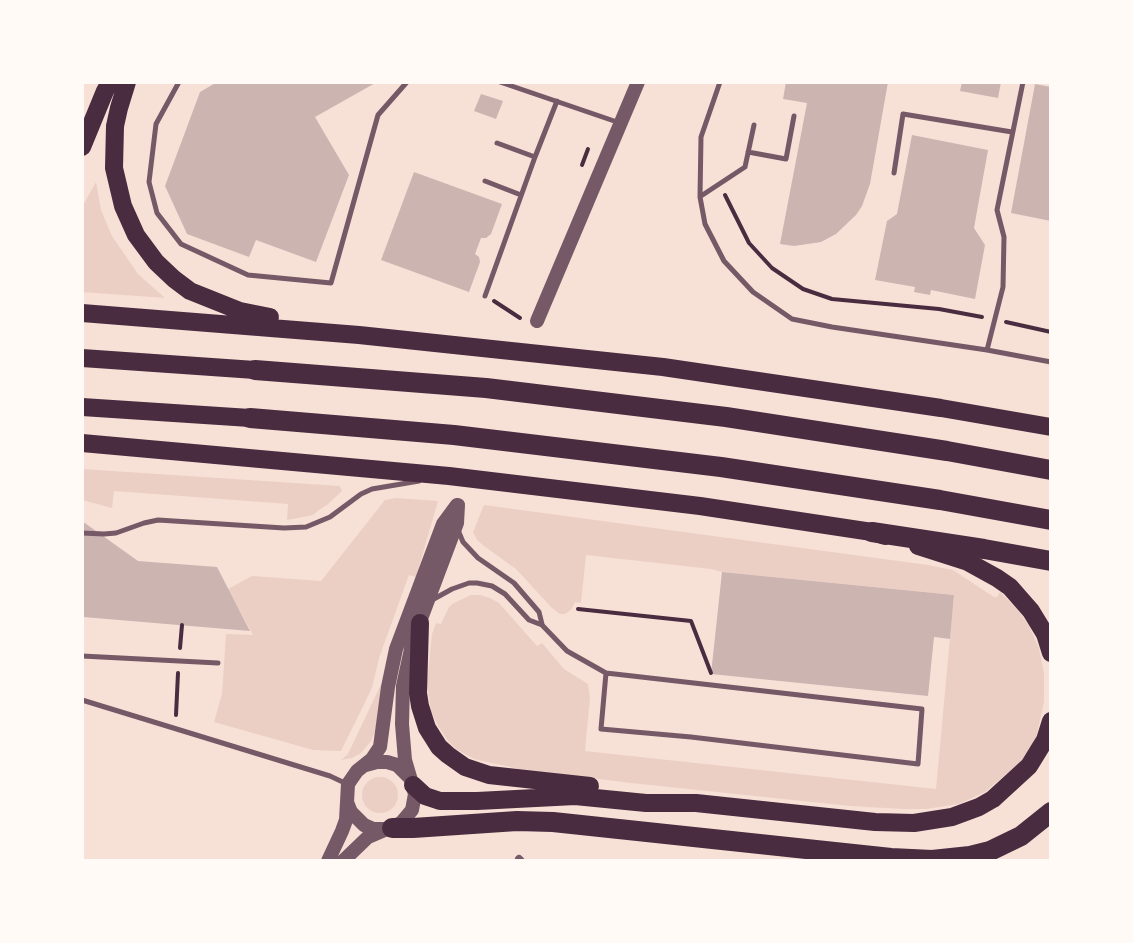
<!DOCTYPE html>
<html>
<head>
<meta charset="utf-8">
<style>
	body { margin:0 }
	#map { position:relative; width:1133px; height:943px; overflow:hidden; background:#f7e1d7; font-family:"Roboto Condensed",sans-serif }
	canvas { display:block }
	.frame { position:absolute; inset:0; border:84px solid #fffaf5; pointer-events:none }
</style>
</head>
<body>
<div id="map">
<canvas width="1133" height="943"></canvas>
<div class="frame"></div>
</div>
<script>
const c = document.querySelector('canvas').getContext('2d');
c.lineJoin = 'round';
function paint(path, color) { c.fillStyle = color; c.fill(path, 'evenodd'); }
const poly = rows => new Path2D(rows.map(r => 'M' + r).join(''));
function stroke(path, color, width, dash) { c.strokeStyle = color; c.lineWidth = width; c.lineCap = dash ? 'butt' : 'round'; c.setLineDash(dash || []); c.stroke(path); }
paint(poly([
	[96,182,101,210,112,236,138,274,165,298,82,292,82,207],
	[82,469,340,486,342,491,327,505,319,510,313,515,287,520,288,504,114,491,112,508,82,500],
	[396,498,438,501,416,577,409,575,379,658,372,688,341,751,313,750,214,722,222,694,226,634,253,635,228,589,252,576,321,581,385,500],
	[484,505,928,565,953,570,994,597,997,597,1000,592,1016,608,1028,624,1039,648,1044,673,1044,702,1037,734,1032,745,1020,762,985,792,959,804,926,809,903,809,850,806,631,783,519,769,474,759,456,749,448,741,438,726,431,711,427,683,432,634,436,623,441,624,449,607,454,603,471,595,480,595,490,598,499,603,537,646,542,643,564,669,588,684,590,698,585,751,936,789,954,595,722,572,711,569,586,555,581,603,575,602,571,610,565,614,560,614,552,608,516,569,484,546,477,540,473,532],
	[383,680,375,732,371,741,361,753,352,758,341,760,348,754],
	'362 795a18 18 0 1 1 36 0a18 18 0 1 1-36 0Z'
]), '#ebcfc5');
paint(poly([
	[217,82,377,82,315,117,349,175,316,262,256,240,249,257,187,234,165,186,200,92],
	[786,82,888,82,870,184,862,206,856,215,836,234,821,242,794,246,780,244,807,103,783,99],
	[962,82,1001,82,998,98,960,91],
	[1035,84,1051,87,1051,221,1011,213],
	[481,94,503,101,496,119,474,111],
	[912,135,988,150,974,228,985,245,975,299,931,290,930,295,914,292,915,287,875,280,887,221,897,214],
	[414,172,502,204,491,234,486,238,481,238,475,254,479,257,480,262,469,292,381,260],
	[82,521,138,561,217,567,250,631,83,617,82,579,84,579,82,575],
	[722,572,954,595,950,639,934,637,928,696,711,674]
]), '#ccb4b1');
stroke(poly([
	[582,165,588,149],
	[725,195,749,243,772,268,803,289,832,299,939,309,982,317],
	[494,301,520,318],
	[1006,322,1051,332],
	[578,609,691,621,711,673],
	[180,648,182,625],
	[176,715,178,673]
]), '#4a2c40', 4);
stroke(poly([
	[179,82,156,124,149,182,157,213,181,244,248,275,331,283,378,115,407,82],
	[500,82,620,123],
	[720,82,701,137,700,197,705,224,724,261,753,292,792,319,832,327,987,350,1051,362],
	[497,143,535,157],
	[748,152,786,159,794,116],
	[894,173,903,114,1012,132],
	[485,181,521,195],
	[701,196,745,167,754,125],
	[485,296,535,157,557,101],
	[987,350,1003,287,1004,237,997,210,1023,82],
	[458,530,463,542,478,558,514,583,539,612,542,624],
	[82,533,104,534,116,533,144,523,158,520,284,528,306,527,330,517,361,494,372,489,419,481],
	[432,600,452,589,469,583,477,583,492,586,505,594,529,620,542,625,567,651,606,673,922,709,918,764,691,737,601,729,606,673],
	[82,656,218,663],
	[82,700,330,776,347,784]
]), '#755966', 5);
stroke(poly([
	[519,859,521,861]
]), '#755966', 8);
stroke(poly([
	[537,321,638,82],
	[366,765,377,762,387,762,397,765,408,776],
	[347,802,351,812,364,825,373,829,384,829],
	[328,861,342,831,346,820,348,784,357,771,372,759,380,747,388,687,396,649,443,524,457,505],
	[343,861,368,837,401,823,412,810,415,794,405,760,402,724,403,686,413,640,457,523,458,505]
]), '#755966', 14);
stroke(poly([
	[127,82,119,108,115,126,114,168,123,206,136,235,156,262,174,279,190,291,240,311,270,317],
	[82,147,105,91,110,82],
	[82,313,359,335,663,367,941,408,1051,427],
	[82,358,255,370],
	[82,407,250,418],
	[82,443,449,476,700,506,872,532,885,536],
	[918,546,968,562,997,578,1010,587,1031,611,1045,634,1051,653],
	[420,623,418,693,420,706,427,728,439,747,448,755,465,767,489,775,590,786],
	[413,785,425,796,440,801,477,801,575,796,646,803,696,803,875,822,914,823,952,817,979,807,993,799,1029,766,1045,740,1051,721]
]), '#4a2c40', 18);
stroke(poly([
	[255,370,486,388,726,417,947,451,1051,470],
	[250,418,454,435,721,467,940,500,1051,520],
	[872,532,984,549,1051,561],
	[392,828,413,828,517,821,553,822,891,858,932,860,970,856,990,851,1021,836,1051,812]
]), '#4a2c40', 20);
</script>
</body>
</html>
